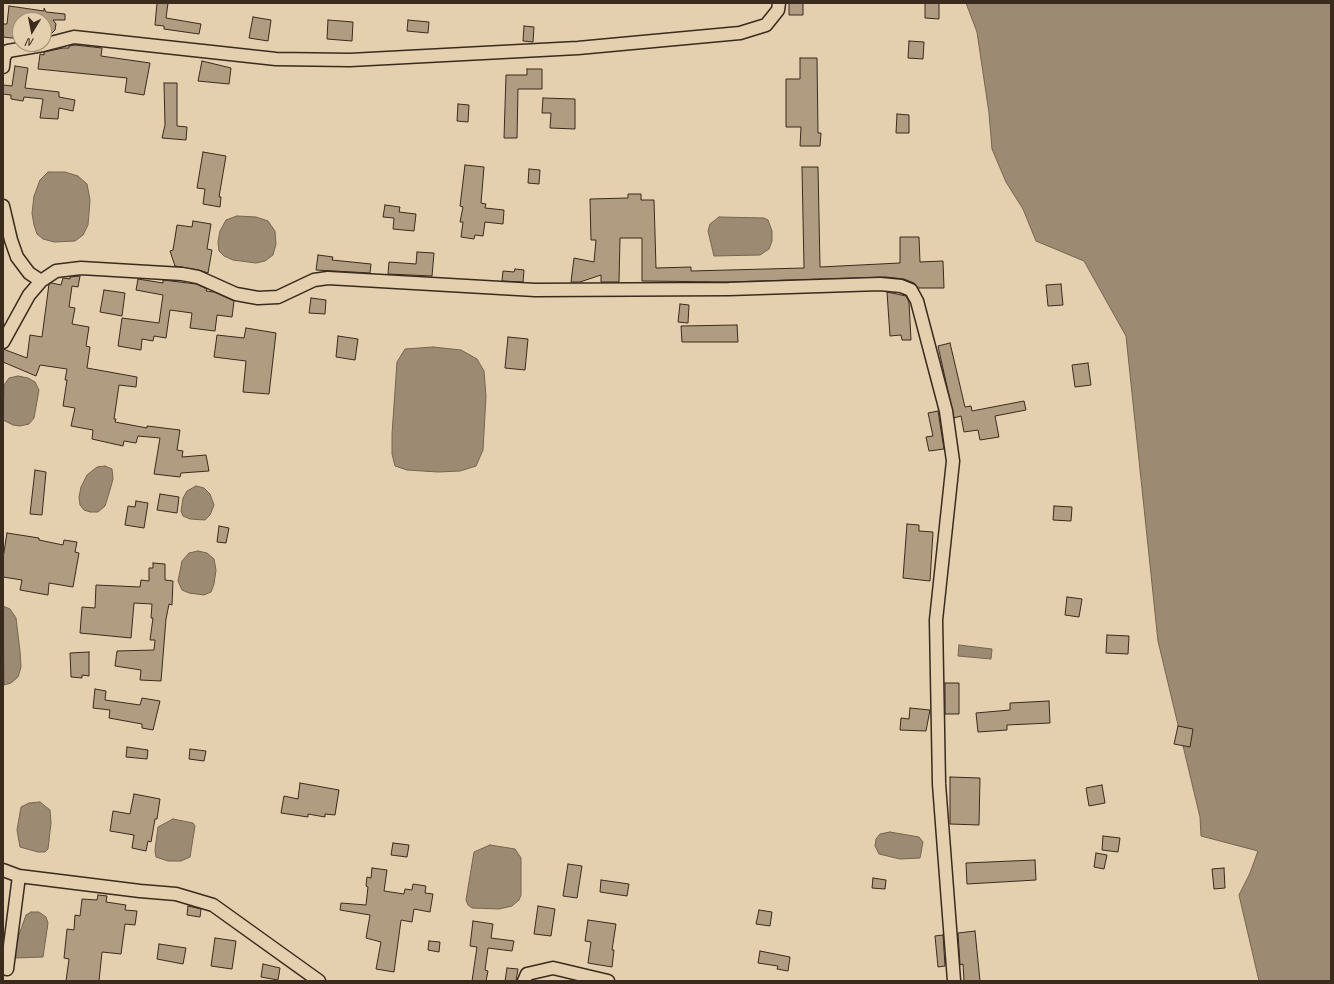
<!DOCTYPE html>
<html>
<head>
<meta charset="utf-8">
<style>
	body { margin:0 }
	#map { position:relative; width:1334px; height:984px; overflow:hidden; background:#e4cfae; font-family:Caveat,sans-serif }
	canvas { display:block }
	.frame { position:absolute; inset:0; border:4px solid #3b2a1e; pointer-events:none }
	.north { position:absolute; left:12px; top:12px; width:40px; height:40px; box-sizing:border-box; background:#e4cfae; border:1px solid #a08d74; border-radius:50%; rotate:190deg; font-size:11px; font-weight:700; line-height:16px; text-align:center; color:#3b2a1e }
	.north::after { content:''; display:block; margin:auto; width:14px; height:18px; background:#3b2a1e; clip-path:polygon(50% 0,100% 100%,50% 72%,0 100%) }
</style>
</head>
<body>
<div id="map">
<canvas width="1334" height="984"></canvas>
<div class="frame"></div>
<div class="north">N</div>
</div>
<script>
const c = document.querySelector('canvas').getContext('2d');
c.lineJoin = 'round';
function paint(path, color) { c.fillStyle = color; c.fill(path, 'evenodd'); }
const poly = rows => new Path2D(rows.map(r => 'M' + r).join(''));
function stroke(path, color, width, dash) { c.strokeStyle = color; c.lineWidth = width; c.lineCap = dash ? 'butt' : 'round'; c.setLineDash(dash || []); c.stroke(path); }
const water = poly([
	[966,3,1331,3,1331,981,1259,981,1239,895,1250,873,1258,851,1201,836,1200,817,1158,641,1126,336,1084,261,1036,241,1023,209,1006,182,992,149,989,113,977,32,966,3],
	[48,172,65,172,78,176,87,184,90,200,88,225,83,235,75,241,54,242,43,239,37,234,34,225,32,213,34,196,40,180,48,172],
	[237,216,256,217,268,221,275,231,276,244,273,255,265,261,256,263,233,260,224,256,219,251,218,242,220,231,226,220,237,216],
	[719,217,764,218,768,220,772,231,772,241,769,249,760,255,714,256,708,231,710,224,719,217],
	[433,347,461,350,477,359,484,371,486,396,483,450,476,466,460,471,438,472,407,470,395,466,392,454,392,434,397,362,405,349,433,347],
	[18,376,28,378,35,382,39,390,34,418,29,424,20,426,13,425,3,420,3,418,4,385,9,378,18,376],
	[105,466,112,469,113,479,110,490,105,506,98,512,90,512,84,510,80,505,79,497,81,487,87,475,97,467,105,466],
	[196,486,204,488,210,494,214,505,210,515,205,520,190,519,183,516,181,511,183,498,187,491,196,486],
	[198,551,207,553,214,559,216,570,214,584,211,592,204,595,189,593,182,590,178,581,182,561,189,553,198,551],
	[3,606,10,609,16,618,20,651,21,667,18,677,11,683,4,685,3,606],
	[959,645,992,649,991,659,958,656,959,645],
	[40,802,50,810,51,823,48,849,45,852,38,852,20,847,17,830,21,807,29,803,40,802],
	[173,819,193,823,195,826,190,857,181,861,168,861,156,857,155,850,158,827,173,819],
	[890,832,919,837,923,842,920,858,900,859,879,854,875,846,876,839,880,834,890,832],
	[490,845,515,849,521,858,521,895,519,900,512,906,499,909,472,908,468,905,466,900,474,852,490,845],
	[31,912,39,912,46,917,48,923,43,957,16,958,14,949,26,915,31,912]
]);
paint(water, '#9d8a72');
stroke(water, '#766450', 1);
const building = poly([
	[157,3,168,3,166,18,201,24,199,34,164,29,164,26,155,25,157,3],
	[789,3,803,3,803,15,789,15,789,3],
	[925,3,939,3,939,19,925,18,925,3],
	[9,6,44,11,44,8,46,12,65,14,65,20,53,20,56,24,55,30,49,36,44,37,44,20,20,20,20,39,3,37,3,24,7,24,9,6],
	[253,17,271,20,268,41,249,38,253,17],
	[328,20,353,22,352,41,327,39,328,20],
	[408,20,429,22,428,33,407,31,408,20],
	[524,26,534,27,533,42,523,41,524,26],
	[909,41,924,42,923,59,908,58,909,41],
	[75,45,102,48,101,56,150,63,144,95,125,92,127,78,38,69,40,54,44,55,44,52,63,48,69,48,69,46,75,45],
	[800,58,817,58,818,133,821,133,820,146,800,146,801,127,786,127,786,79,800,79,800,58],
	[202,61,231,68,229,84,198,81,202,61],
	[15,66,28,68,25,88,59,92,59,97,75,100,73,111,59,108,58,119,40,118,43,99,24,97,23,101,11,99,11,95,3,94,3,85,12,86,15,66],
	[527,69,542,69,542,89,518,89,517,138,504,138,506,75,527,75,527,69],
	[164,83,177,83,177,126,187,127,186,140,162,138,165,125,164,83],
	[543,98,575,99,575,129,550,128,551,113,542,113,543,98],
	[458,104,469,105,468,122,457,121,458,104],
	[897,114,909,115,909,133,896,133,897,114],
	[203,152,226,156,219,197,221,197,220,207,203,204,205,189,197,188,203,152],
	[465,165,484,167,481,203,486,204,485,208,504,210,503,224,485,222,483,236,475,235,474,239,461,237,463,222,460,222,463,207,460,206,465,165],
	[802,167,818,167,820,267,900,263,900,237,919,237,920,262,943,261,944,288,918,288,914,283,904,279,886,277,729,282,642,281,642,238,620,238,619,282,601,282,601,275,580,282,571,282,574,258,594,262,596,240,591,240,590,199,628,198,628,194,641,194,641,200,654,200,656,268,691,267,691,271,804,268,802,167],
	[529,169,540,170,539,184,528,183,529,169],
	[385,205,400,207,399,212,416,214,414,231,393,229,394,218,383,217,385,205],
	[193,221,211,224,207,249,212,250,208,273,199,270,175,266,170,251,173,250,177,225,192,227,193,221],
	[417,252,434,253,432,276,388,274,389,262,416,264,417,252],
	[318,255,333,257,332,260,371,264,370,273,316,270,318,255],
	[515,269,524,270,523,282,502,281,503,271,514,272,515,269],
	[80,276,78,287,72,286,69,307,75,308,72,324,89,327,86,346,90,347,87,368,137,377,136,387,119,385,114,419,116,419,115,422,147,428,147,426,180,430,177,450,183,451,182,457,206,455,209,471,181,473,180,477,154,474,160,438,138,436,136,443,124,441,123,446,92,439,93,430,71,426,75,408,63,406,67,380,65,380,67,369,40,365,36,376,3,362,3,349,27,358,30,335,42,337,49,284,52,283,61,285,63,278,70,279,70,277,80,276],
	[138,279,163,283,163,280,196,284,207,289,206,291,214,292,234,301,232,317,217,315,215,331,190,328,192,313,170,310,166,338,154,336,153,341,142,339,141,350,118,346,122,318,159,323,163,295,136,290,138,279],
	[1061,284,1063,305,1048,306,1046,285,1061,284],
	[104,290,125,293,122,316,100,312,104,290],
	[887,292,906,296,909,302,911,340,902,340,901,335,890,336,887,292],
	[311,298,326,300,325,314,309,313,311,298],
	[680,304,689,305,688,323,678,322,680,304],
	[737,325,738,342,682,342,681,326,737,325],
	[246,328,276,333,269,394,243,392,246,361,214,357,217,335,244,338,246,328],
	[338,336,358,339,355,360,336,357,338,336],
	[508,337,528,339,525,370,505,368,508,337],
	[950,343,965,407,971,406,972,411,1024,401,1026,410,995,416,999,437,980,440,978,430,964,432,961,416,954,418,938,346,950,343],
	[1088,363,1091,385,1075,387,1072,365,1088,363],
	[938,411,944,449,929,451,926,437,933,436,928,413,938,411],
	[35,470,46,472,42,515,30,514,35,470],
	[160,494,179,497,177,513,157,510,160,494],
	[136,501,148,503,144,528,125,525,128,506,135,507,136,501],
	[1054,506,1072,507,1071,521,1053,520,1054,506],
	[907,524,919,525,919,531,933,532,930,581,903,578,907,524],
	[219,526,229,528,226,543,217,542,219,526],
	[7,533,39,538,39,540,63,545,64,540,77,542,75,552,79,553,73,587,49,583,48,595,20,590,22,580,3,577,3,558,7,533],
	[153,563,165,564,165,580,173,581,172,605,169,604,166,619,161,681,140,680,141,670,115,666,117,651,154,650,155,640,150,640,153,618,151,618,152,604,134,603,131,638,80,633,82,607,95,608,96,585,140,587,141,580,149,581,149,568,153,568,153,563],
	[1067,597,1082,599,1079,617,1065,615,1067,597],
	[1107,635,1129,636,1128,654,1106,653,1107,635],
	[89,652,89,676,82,675,82,678,71,677,70,653,89,652],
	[945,683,959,683,959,714,945,714,945,683],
	[95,689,106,691,105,700,140,705,142,698,160,701,153,730,142,728,142,724,109,718,110,710,93,708,95,689],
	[1049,701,1050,723,1007,725,1007,730,978,732,976,713,1010,710,1010,703,1049,701],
	[910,708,930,710,926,731,900,730,901,718,909,719,910,708],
	[1178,726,1193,729,1190,747,1174,744,1178,726],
	[127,747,148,750,147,759,126,757,127,747],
	[190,749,206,751,204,761,189,759,190,749],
	[950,777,980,778,979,825,950,824,950,777],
	[300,783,339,790,335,815,325,814,325,817,308,814,308,817,281,813,284,796,298,799,300,783],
	[1102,785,1105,803,1089,806,1086,788,1102,785],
	[134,794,160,799,157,819,155,819,151,842,148,841,146,851,132,848,134,835,110,831,113,811,130,814,134,794],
	[1103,836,1120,838,1118,852,1102,850,1103,836],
	[393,843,409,845,407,857,391,855,393,843],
	[1096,853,1107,855,1104,869,1094,867,1096,853],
	[1035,860,1036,880,967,884,966,863,1035,860],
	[568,864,582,866,577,898,563,896,568,864],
	[372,868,387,870,384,891,404,894,405,889,412,890,413,884,426,886,425,893,433,894,430,912,414,909,412,922,401,920,394,972,376,969,381,942,366,938,370,915,340,910,341,903,366,905,368,887,366,886,367,877,371,878,372,868],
	[1224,868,1225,888,1214,889,1212,869,1224,868],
	[873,878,886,880,885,889,872,888,873,878],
	[601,880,629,884,627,896,600,892,601,880],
	[98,895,107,896,106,902,126,905,125,910,137,911,135,925,125,924,121,954,102,952,99,981,66,981,69,959,64,958,67,929,74,930,75,915,80,916,82,899,97,900,98,895],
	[188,906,201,909,200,917,187,915,188,906],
	[538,906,555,909,551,936,534,934,538,906],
	[759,910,772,912,770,926,756,924,759,910],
	[588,920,616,924,612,950,614,950,612,967,588,963,591,942,585,941,588,920],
	[473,921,493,924,491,938,514,941,512,951,488,948,485,970,488,971,486,981,472,981,477,947,470,946,473,921],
	[975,931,980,981,964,981,963,964,960,965,958,933,975,931],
	[943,935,945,966,938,967,935,936,943,935],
	[215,938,236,941,232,969,211,966,215,938],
	[429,941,440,942,439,952,428,950,429,941],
	[159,944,186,948,183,964,157,959,159,944],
	[760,951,790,957,788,971,777,969,778,966,758,963,760,951],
	[263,964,280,968,278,980,261,977,263,964],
	[507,968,518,969,516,981,505,981,507,968]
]);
paint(building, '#b09c81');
stroke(building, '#3b2a1e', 1);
const minor = poly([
	[3,67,4,57,8,51,43,45,74,37,276,59,350,60,578,48,740,33,766,25,778,10,779,3],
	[3,206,11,240,17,257,29,273,41,281],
	[3,342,29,295,41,281,56,271,81,268,182,274,198,277,236,294,258,298,278,297,314,280,328,278,535,290,729,289,880,284,901,286,911,290,917,301,946,411,953,461,936,620,939,784,954,981],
	[3,870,19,876,140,891,176,894,213,905,319,981],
	[3,968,7,969,19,876],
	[524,981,527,974,553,968,608,981]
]);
stroke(minor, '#3b2a1e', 15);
stroke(minor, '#e4cfae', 12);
</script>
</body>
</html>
